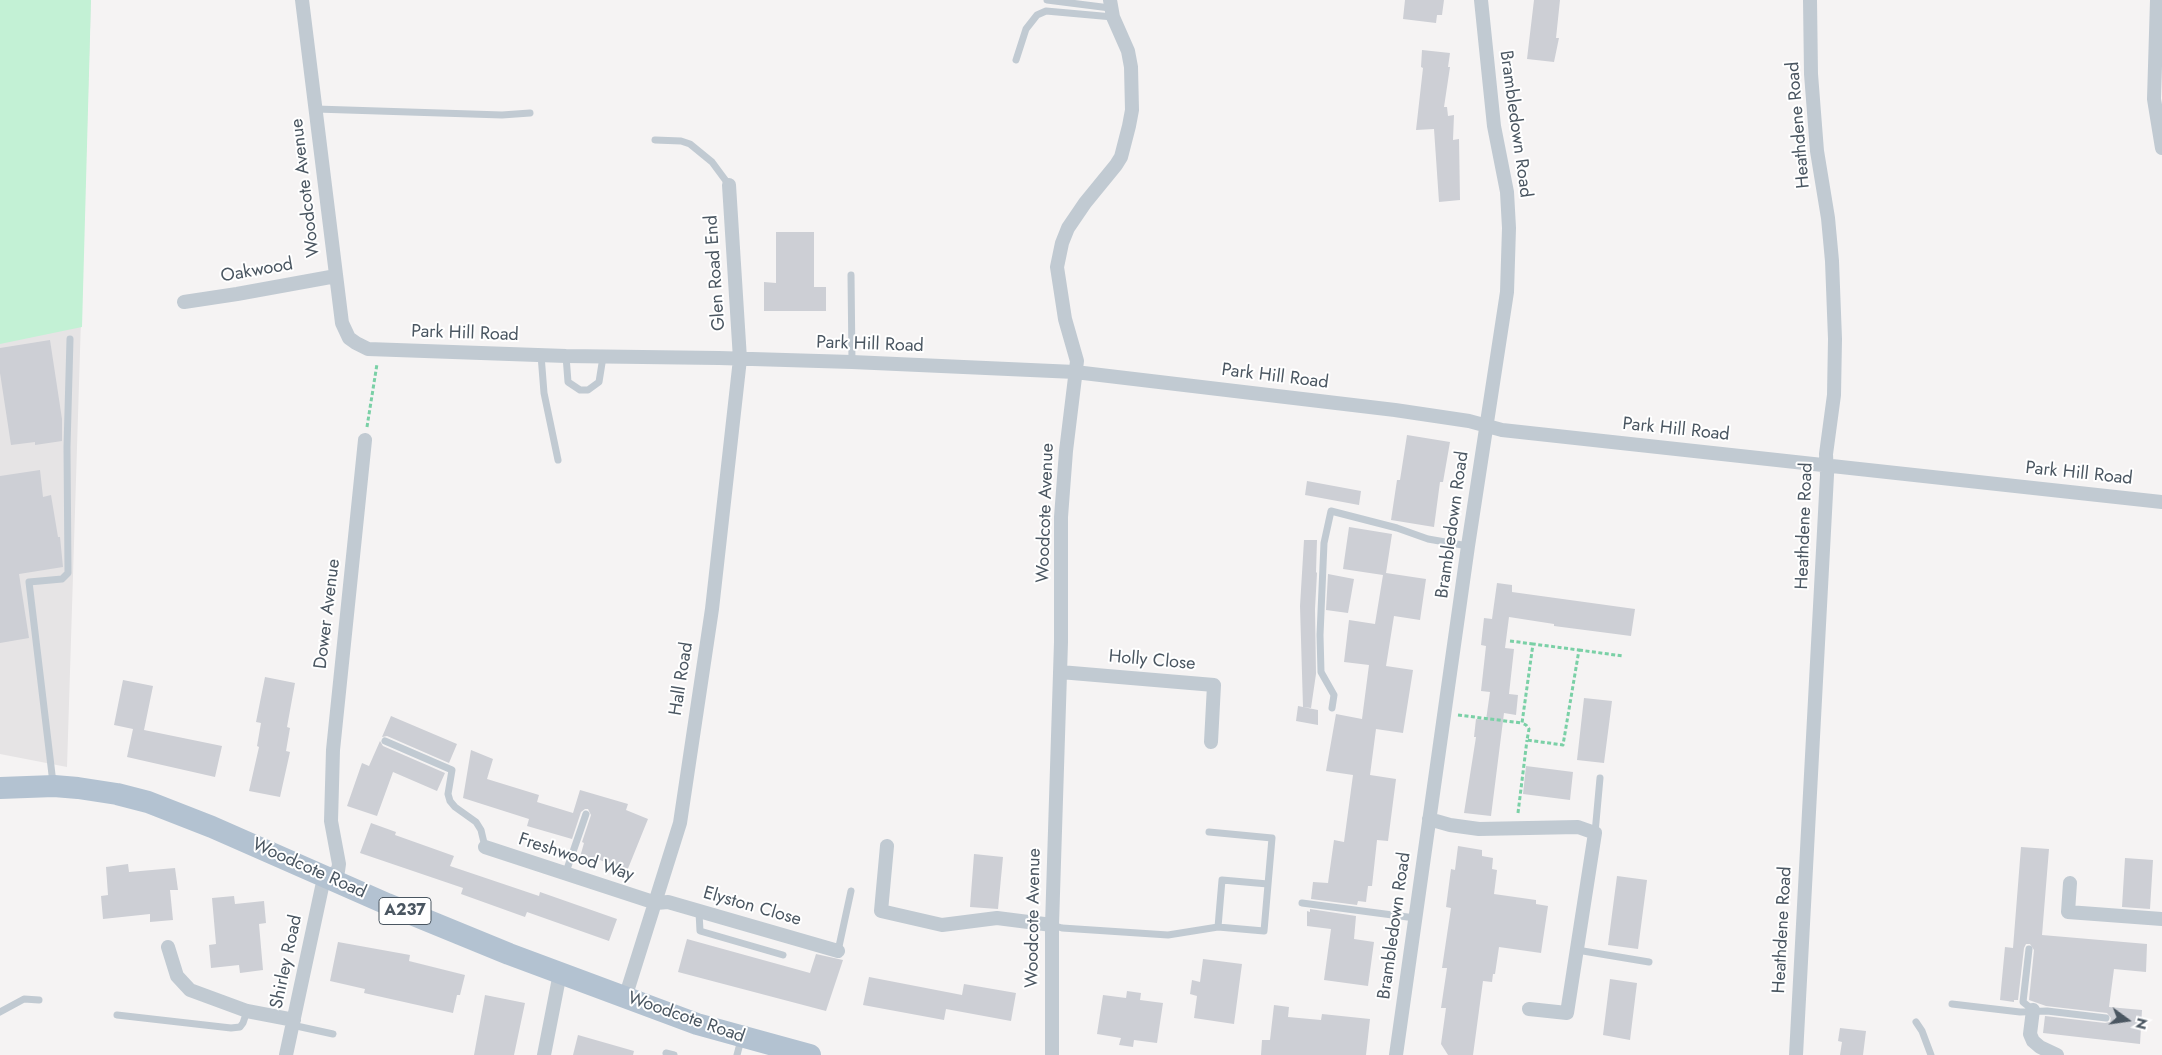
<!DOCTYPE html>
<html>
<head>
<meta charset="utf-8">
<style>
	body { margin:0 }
	#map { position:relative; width:2162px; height:1055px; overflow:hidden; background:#f5f3f3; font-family:Jost,sans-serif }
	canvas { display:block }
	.north { position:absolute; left:2102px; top:995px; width:50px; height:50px; -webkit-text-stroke:4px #fff; paint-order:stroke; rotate:104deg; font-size:14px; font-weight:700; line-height:20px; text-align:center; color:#4a5661 }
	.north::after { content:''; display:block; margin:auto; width:18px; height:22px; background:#4a5661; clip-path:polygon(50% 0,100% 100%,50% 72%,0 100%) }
</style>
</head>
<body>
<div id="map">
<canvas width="2162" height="1055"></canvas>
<div class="north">N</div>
</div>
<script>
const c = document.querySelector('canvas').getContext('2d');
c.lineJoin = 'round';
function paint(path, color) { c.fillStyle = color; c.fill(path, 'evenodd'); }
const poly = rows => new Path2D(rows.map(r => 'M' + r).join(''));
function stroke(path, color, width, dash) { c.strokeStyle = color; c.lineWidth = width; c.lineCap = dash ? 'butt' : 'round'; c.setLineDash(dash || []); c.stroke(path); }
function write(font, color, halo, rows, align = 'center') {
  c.font = font + ' Jost,sans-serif'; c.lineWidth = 4; c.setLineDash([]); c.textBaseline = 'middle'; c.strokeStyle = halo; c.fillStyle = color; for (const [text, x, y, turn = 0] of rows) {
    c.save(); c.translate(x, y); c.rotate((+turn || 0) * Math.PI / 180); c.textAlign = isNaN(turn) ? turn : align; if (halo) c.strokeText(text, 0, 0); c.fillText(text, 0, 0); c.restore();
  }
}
paint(poly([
	[0,0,91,0,67,767,0,754]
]), '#e6e4e5');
paint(poly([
	[0,0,91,0,82,327,0,344]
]), '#c3f1d5');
paint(poly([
	[1405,0,1444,0,1442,15,1437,15,1436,23,1403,19],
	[1534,0,1560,0,1556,38,1559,38,1554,62,1527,59],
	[1422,50,1450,53,1448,67,1450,67,1444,107,1447,107,1448,116,1454,115,1453,140,1459,139,1460,200,1439,202,1434,129,1416,130,1423,68,1421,67],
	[776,232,814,232,814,287,826,287,826,311,764,311,764,282,776,283],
	[50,340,62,419,62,441,35,445,35,442,11,445,0,373,0,348],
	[1407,435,1450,442,1443,482,1440,482,1434,527,1391,520,1397,480,1400,480],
	[40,470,43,497,51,495,58,537,60,537,63,567,19,574,29,638,0,643,0,476],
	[1307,481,1361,491,1359,505,1305,495],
	[1349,527,1392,534,1386,573,1426,579,1420,620,1394,616,1386,666,1413,670,1403,733,1376,729,1370,775,1396,779,1388,841,1377,840,1372,886,1368,886,1366,902,1358,901,1357,905,1311,899,1313,882,1328,883,1334,840,1344,842,1353,775,1326,771,1336,714,1362,719,1369,665,1344,662,1349,620,1375,624,1383,575,1343,569],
	[1304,540,1317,540,1316,572,1317,573,1315,609,1316,674,1311,708,1303,707,1300,606],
	[1328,574,1354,579,1348,613,1326,610],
	[1497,583,1512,585,1512,592,1635,609,1631,636,1554,626,1554,624,1509,617,1505,648,1514,649,1509,694,1518,695,1516,715,1504,713,1491,816,1464,813,1476,737,1474,737,1476,719,1486,720,1490,692,1481,691,1486,646,1481,645,1484,618,1492,619],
	[265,677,295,683,287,727,290,728,286,751,290,752,280,797,249,791,259,747,257,746,261,723,256,722],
	[123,680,153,686,144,730,222,746,215,777,127,757,133,729,114,725],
	[1584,698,1612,701,1604,763,1577,760],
	[1298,706,1318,710,1318,725,1296,721],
	[391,716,457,744,449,763,387,736,382,737],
	[380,741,383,746,445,773,437,791,393,772,377,816,347,806,362,763,369,766],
	[471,750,493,759,487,779,539,795,537,802,573,813,580,790,628,804,626,810,648,819,627,871,595,858,594,862,580,857,584,843,582,842,591,815,588,809,585,809,581,812,572,839,527,826,529,819,463,798],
	[1526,766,1573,772,1570,800,1523,794],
	[371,823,396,832,395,835,454,856,450,866,539,896,540,892,617,919,609,941,527,912,525,917,461,894,463,888,360,853],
	[1458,846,1482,850,1482,856,1493,858,1492,869,1497,870,1494,894,1536,900,1536,904,1548,906,1541,953,1499,947,1495,974,1493,974,1492,982,1483,981,1473,1055,1448,1055,1441,1044,1446,1008,1441,1008,1447,968,1442,968,1451,908,1446,907,1451,869,1455,870],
	[2021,847,2049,849,2042,935,2147,944,2146,972,2114,969,2109,1007,2142,1010,2140,1044,2043,1033,2045,1016,2105,1023,2110,1022,2111,1018,2107,1013,2046,1006,2029,1000,2034,950,2030,944,2026,944,2024,948,2018,1000,2014,1000,2014,1002,2000,1000,2005,947,2013,948],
	[974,854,1003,857,998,909,970,907],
	[2125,858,2153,860,2150,909,2122,907],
	[128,864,129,872,175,868,178,890,170,890,173,920,150,922,150,914,103,919,101,896,108,895,106,867],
	[1617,876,1647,880,1638,949,1608,945],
	[234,896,235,904,264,901,266,923,259,924,263,970,240,973,239,965,211,968,209,945,216,944,212,898],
	[1310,909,1356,916,1354,939,1374,942,1368,986,1324,980,1331,929,1307,926,1307,911,1310,912],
	[687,939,810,973,816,954,843,960,826,1011,678,972],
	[338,942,410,955,409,961,465,975,460,995,457,995,453,1013,364,993,365,989,330,981],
	[1203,959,1242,964,1234,1024,1194,1018,1197,996,1190,994,1192,980,1200,982],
	[869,977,962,995,964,984,1016,993,1011,1021,946,1009,944,1020,863,1005],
	[1610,979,1637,983,1630,1040,1603,1035],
	[1127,991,1141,993,1140,1000,1163,1003,1157,1043,1134,1040,1133,1047,1119,1045,1121,1038,1097,1034,1103,995,1126,998],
	[485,995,525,1003,514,1055,474,1055],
	[1274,1005,1289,1007,1288,1017,1321,1020,1322,1014,1370,1019,1366,1055,1261,1055,1262,1040,1270,1040],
	[1840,1028,1866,1031,1863,1055,1840,1055,1842,1042,1838,1041],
	[578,1035,634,1051,633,1055,573,1055]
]), '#cdcfd5');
stroke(poly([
	[367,427,377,364],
	[1510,641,1533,644],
	[1579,650,1623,656],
	[1458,715,1522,723,1533,644,1579,650,1563,745,1527,740,1529,729,1526,725,1522,723],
	[1518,813,1527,740]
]), '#7ad0a6', 3, [4, 2.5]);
stroke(poly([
	[1047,0,1110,8],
	[1016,60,1026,29,1037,15,1046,11,1113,17],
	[316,109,502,115,530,113],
	[655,140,681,141,690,144,712,162,729,185],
	[851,275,852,362],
	[541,355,544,393,558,460],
	[566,356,568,382,580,390,588,390,599,382,603,357],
	[1332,708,1334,695,1321,672,1320,635,1324,543,1331,511,1397,528,1428,539,1468,546],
	[385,741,452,770,448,794,450,801,455,807,476,822,481,830,485,847],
	[53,783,29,582,62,579,68,573,67,447,70,339],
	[1595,833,1600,778],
	[566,872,586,814],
	[1302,903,1415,918],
	[699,912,700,931,783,955],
	[1052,925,1062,928,1168,935,1218,927,1264,931,1272,838,1209,832],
	[1218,927,1222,880,1268,884],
	[2029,949,2023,1002,2033,1010],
	[1577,950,1649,962],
	[838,951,851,891],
	[1952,1004,2020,1012,2047,1011,2106,1018],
	[0,1012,24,999,39,1000],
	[117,1015,231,1028,240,1027,243,1023,247,1011],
	[1916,1022,1922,1031,1931,1055],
	[292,1025,333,1034],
	[666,1053,674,1055],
	[737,1055,741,1040]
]), '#c1cad2', 7);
stroke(poly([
	[302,0,342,323,349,338,356,343,368,349,566,356,719,358,852,362,1075,372,1395,410,1469,421,1502,430,2162,502],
	[2157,0,2154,99,2162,148],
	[184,302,237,294,336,276],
	[1060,672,1214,685,1211,742],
	[1429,819,1450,825,1479,829,1578,827,1595,833,1567,1013,1529,1009],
	[887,846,881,911,942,925,997,918,1052,925],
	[485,847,656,903,668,902,838,951],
	[2070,883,2068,912,2162,919],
	[168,947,177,976,190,990,247,1011,294,1020],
	[625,998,680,823,712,609,740,359,729,185],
	[2033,1010,2030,1034,2033,1041,2040,1047,2057,1055],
	[286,1055,322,887,326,877,338,871,339,864,331,821,333,750,365,440],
	[544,1055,560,973],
	[1052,1055,1052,925,1061,642,1061,517,1066,451,1077,361,1065,319,1057,267,1062,243,1068,228,1085,203,1116,165,1121,157,1129,126,1132,110,1131,67,1128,51,1113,17,1110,0],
	[1396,1055,1468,546,1507,292,1509,228,1507,192,1494,126,1481,0],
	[1796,1055,1827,475,1826,454,1834,395,1835,339,1832,261,1828,218,1817,151,1811,74,1810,0]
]), '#c1cad2', 14);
stroke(poly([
	[0,788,54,786,78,788,117,794,148,802,212,827,387,904,509,954,697,1024,810,1055]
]), '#b3c2d1', 22);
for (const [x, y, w] of [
	[405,911,52]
]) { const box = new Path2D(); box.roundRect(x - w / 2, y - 13.5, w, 27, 4); c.fillStyle = '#fff'; c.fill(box); stroke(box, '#4a5661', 1); }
write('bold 16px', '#4a5661', null, [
	["A237",405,911]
]);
write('18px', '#4a5661', '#fff', [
	["Brambledown Road",1515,124,82],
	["Heathdene Road",1799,125,-95],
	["Woodcote Avenue",306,188,-97],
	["Oakwood",257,271,-10],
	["Glen Road End",716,273,-94],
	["Park Hill Road",465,334,2],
	["Park Hill Road",870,345,2],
	["Park Hill Road",1275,377,7],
	["Park Hill Road",1676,430,6],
	["Park Hill Road",2079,474,6],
	["Woodcote Avenue",1046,513,-88],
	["Brambledown Road",1453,525,-82],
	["Heathdene Road",1805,526,-88],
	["Dower Avenue",328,614,-83],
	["Holly Close",1152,661,5],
	["Hall Road",682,679,-81],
	["Freshwood Way",576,858,18],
	["Woodcote Road",309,869,24],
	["Elyston Close",752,907,16],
	["Woodcote Avenue",1034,918,-89],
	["Brambledown Road",1395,926,-82],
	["Heathdene Road",1783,930,-87],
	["Shirley Road",287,962,-78],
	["Woodcote Road",686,1018,19]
]);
</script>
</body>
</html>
